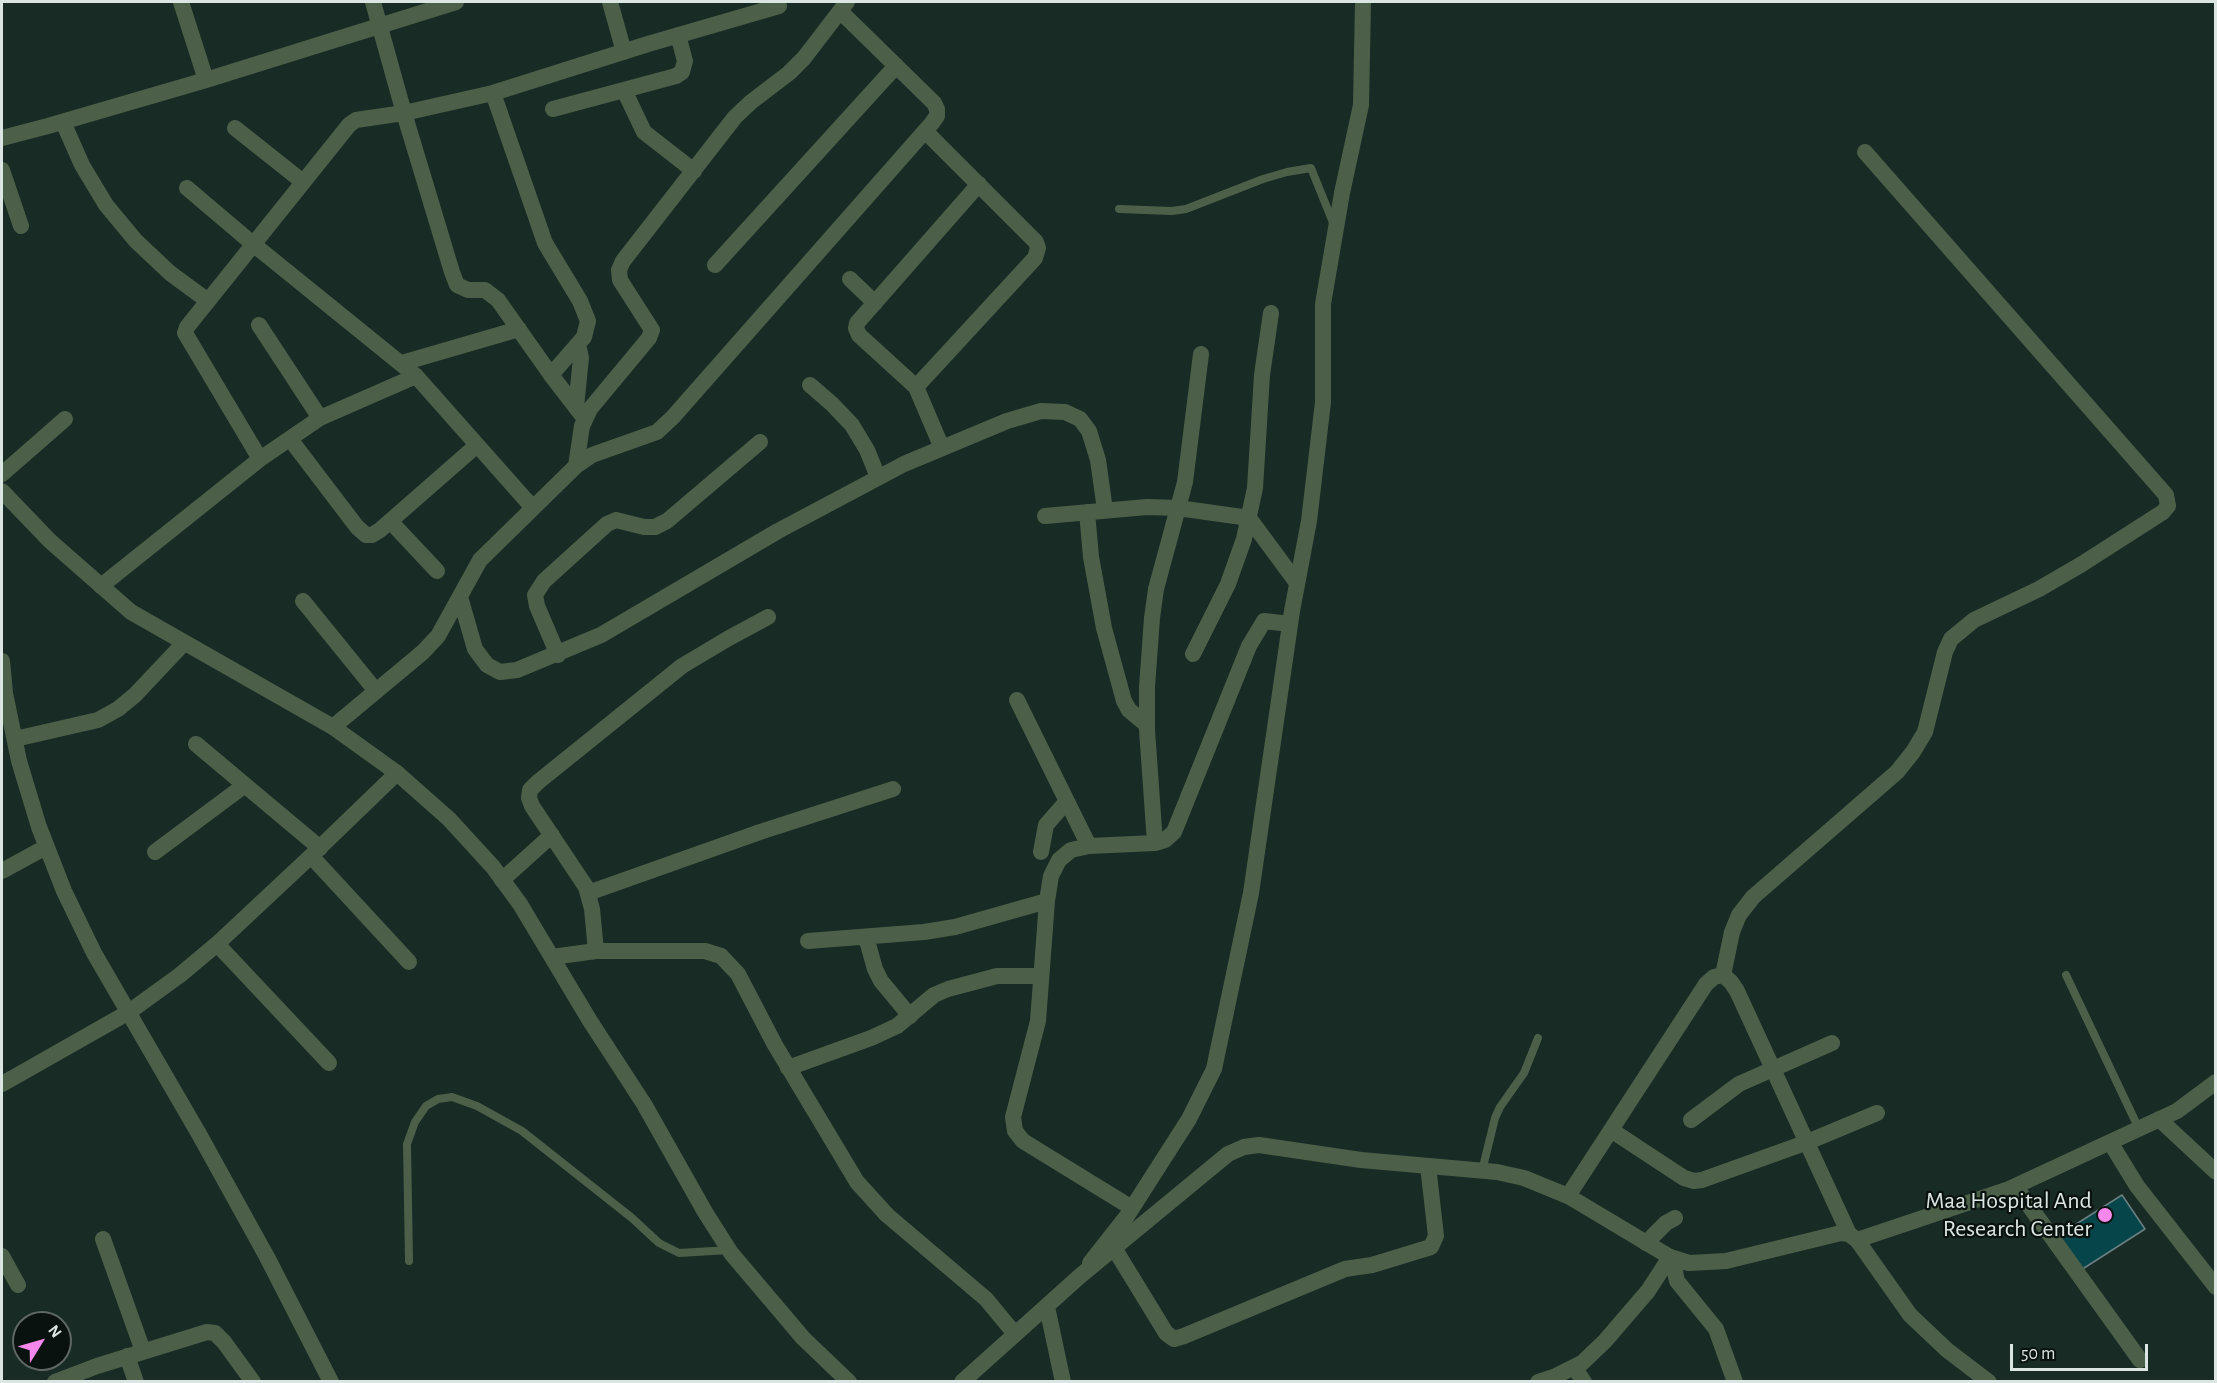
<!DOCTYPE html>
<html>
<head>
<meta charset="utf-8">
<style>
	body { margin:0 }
	#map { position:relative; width:2217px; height:1383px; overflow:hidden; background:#192b25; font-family:"Alegreya Sans",sans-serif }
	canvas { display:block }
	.frame { position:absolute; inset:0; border:3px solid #dbe6e2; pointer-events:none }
	.north { position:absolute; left:12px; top:1311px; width:60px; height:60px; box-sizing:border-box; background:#0a120f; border:2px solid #5e6763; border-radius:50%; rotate:53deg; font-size:16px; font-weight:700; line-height:24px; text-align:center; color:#dbe6e2 }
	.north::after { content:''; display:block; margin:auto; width:21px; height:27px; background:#f688ed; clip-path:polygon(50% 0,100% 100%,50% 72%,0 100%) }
	.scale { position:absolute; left:2010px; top:1344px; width:138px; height:27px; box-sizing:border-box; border:3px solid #dbe6e2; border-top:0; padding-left:8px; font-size:18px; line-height:21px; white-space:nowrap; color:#dbe6e2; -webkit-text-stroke:4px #0a120f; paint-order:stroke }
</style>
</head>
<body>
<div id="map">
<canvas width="2217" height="1383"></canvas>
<div class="frame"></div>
<div class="north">N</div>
<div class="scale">50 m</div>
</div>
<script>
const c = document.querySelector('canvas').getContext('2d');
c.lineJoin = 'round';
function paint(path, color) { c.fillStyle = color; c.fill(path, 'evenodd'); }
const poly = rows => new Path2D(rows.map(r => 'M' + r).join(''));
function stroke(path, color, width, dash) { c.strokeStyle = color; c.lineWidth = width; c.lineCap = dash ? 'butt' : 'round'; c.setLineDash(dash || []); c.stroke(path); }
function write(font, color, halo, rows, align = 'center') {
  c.font = font + ' "Alegreya Sans",sans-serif'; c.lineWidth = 4.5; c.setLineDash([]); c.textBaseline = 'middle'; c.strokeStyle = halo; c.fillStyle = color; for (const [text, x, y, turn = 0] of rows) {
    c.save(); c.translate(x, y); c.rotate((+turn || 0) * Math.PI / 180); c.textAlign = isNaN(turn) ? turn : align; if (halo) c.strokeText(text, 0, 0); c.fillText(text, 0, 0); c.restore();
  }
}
const building = poly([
	[2122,1195,2145,1229,2081,1270,2059,1235,2122,1195]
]);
paint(building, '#06454a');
stroke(building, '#6b8083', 1.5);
stroke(poly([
	[1119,209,1172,211,1186,209,1263,179,1287,172,1311,168,1334,225],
	[2066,975,2139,1129],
	[1482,1171,1495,1118,1500,1107,1524,1073,1538,1038],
	[409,1261,407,1144,415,1122,426,1106,438,1099,452,1097,477,1106,522,1131,632,1218,659,1243,679,1253,729,1250]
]), '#4c6049', 8);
stroke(poly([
	[181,2,206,80],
	[373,2,404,113,452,272,457,285,468,290,485,290,498,300,551,375,585,419],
	[610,2,624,52],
	[624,90,644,132,694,171],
	[493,93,545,243,580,301,588,321,584,337,551,375],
	[553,109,676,76,682,72,685,61,678,35],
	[63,122,82,165,106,205,136,241,170,273,208,301],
	[235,128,303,182],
	[2,138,48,126,206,80,456,2],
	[2,170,21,226],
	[187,188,253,244,416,376,533,508],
	[715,265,896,66],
	[850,279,875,303],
	[259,325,320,418],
	[402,363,519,329],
	[810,385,832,404,852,425,867,450,878,477],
	[916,387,1035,258,1038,248,1036,242,925,131],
	[576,407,581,358,578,344],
	[290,439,357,527,366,535,372,535,380,530,476,446],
	[942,448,916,387,859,335,856,328,857,323,979,184],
	[260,459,185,333,187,327,208,301,349,125,356,120,404,113,493,93,648,44,779,6],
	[576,466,582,426,590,409,649,338,652,330,620,280,619,270,623,261,735,117,751,102,789,73,804,58,847,2],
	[2,474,65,419],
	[1087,512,1091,557,1104,628,1124,701,1129,710,1147,725],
	[1045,516,1147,507,1178,508,1249,518,1297,583],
	[390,521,437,571],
	[101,586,260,459,320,418,416,376],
	[460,597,475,649,487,665,500,672,517,670,601,635,778,531,904,464,1007,421,1041,411,1065,412,1080,419,1089,431,1098,460,1105,510],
	[303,601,376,691],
	[1193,654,1228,584,1244,539,1255,488,1262,375,1271,313],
	[558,655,537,606,535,595,544,581,607,524,616,520,644,527,655,527,667,521,760,442],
	[2,661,5,693,19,761,39,827,64,891,94,953,199,1134,267,1257,331,1382],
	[1017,700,1089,846],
	[333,727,423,652,438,636,480,560,576,466,592,455,657,432,673,417,932,123,937,116,937,109,934,103,840,11],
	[15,739,98,720,118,709,135,695,184,643],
	[196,744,320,848],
	[1155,843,1147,730,1147,687,1152,618,1156,589,1185,482,1201,354],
	[155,852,245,785],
	[1041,852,1046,825,1067,801],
	[311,856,409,962],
	[2,871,46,847],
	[502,880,552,835],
	[588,893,760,832,893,789],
	[866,937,875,969,881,981,910,1016],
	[808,941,924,932,955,927,1047,901],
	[217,944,329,1063],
	[596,951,592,909,586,887,532,806,529,798,530,790,538,782,682,666,729,638,768,617],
	[552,957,596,951,705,951,721,956,738,974,775,1045,857,1182,887,1215,986,1299,1015,1334],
	[1723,975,1732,932,1739,915,1753,897,1897,772,1913,752,1925,732,1945,652,1951,639,1974,620,2039,589,2082,564,2163,512,2168,506,2166,495,1865,152],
	[788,1068,871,1038,897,1026,934,995,948,989,997,976,1041,976],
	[2,1084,129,1012,180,975,217,944,311,856,397,773],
	[2159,1119,2216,1172],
	[1691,1120,1739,1084,1832,1043],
	[1611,1130,1684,1178,1694,1181,1702,1180,1805,1143,1877,1113],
	[2110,1142,2137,1186,2216,1287],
	[2015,1186,2140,1360],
	[1568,1196,1706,984,1714,977,1723,975,1731,982,1737,991,1849,1234],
	[1132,1208,1023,1141,1015,1131,1013,1117,1038,1021,1047,901,1051,876,1059,860,1071,850,1089,846,1155,843,1165,840,1174,832,1249,646,1264,621,1290,624],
	[103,1239,143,1351],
	[1857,1240,2009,1189,2177,1111,2216,1082],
	[1646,1243,1666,1223,1675,1218],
	[1114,1248,1166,1333,1174,1339,1184,1336,1345,1269,1372,1265,1431,1247,1436,1236,1428,1166],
	[2,1256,18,1285],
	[1677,1260,1675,1272,1677,1281,1716,1329,1735,1382],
	[1090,1263,1127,1216,1189,1119,1214,1069,1251,893,1292,611,1309,521,1323,402,1323,304,1342,193,1361,105,1363,2],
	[127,1356,136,1382],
	[1574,1367,1584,1382],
	[55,1382,97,1366,207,1332,215,1333,224,1342,253,1382],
	[1538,1382,1556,1376,1582,1363,1605,1341,1648,1291,1670,1257]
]), '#4c6049', 16);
stroke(poly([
	[2,491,50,541,131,612,333,727,397,773,449,819,493,867,520,904,590,1021,644,1104,705,1212,731,1253,803,1338,849,1382],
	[1047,1307,1063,1382],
	[962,1382,1080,1276,1228,1154,1244,1147,1259,1145,1361,1160,1497,1172,1524,1178,1568,1196,1670,1257,1689,1263,1726,1261,1841,1233,1849,1234,1857,1240,1910,1315,1947,1350,1989,1382]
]), '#4c6049', 16);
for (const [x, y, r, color] of [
	[2105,1215,8,"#f688ed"]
]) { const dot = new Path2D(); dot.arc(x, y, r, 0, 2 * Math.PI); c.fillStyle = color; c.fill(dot); stroke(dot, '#0a120f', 2); }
write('24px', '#dbe6e2', '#0a120f', [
	["Maa Hospital And",2092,1201],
	["Research Center",2092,1229]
], 'right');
</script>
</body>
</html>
